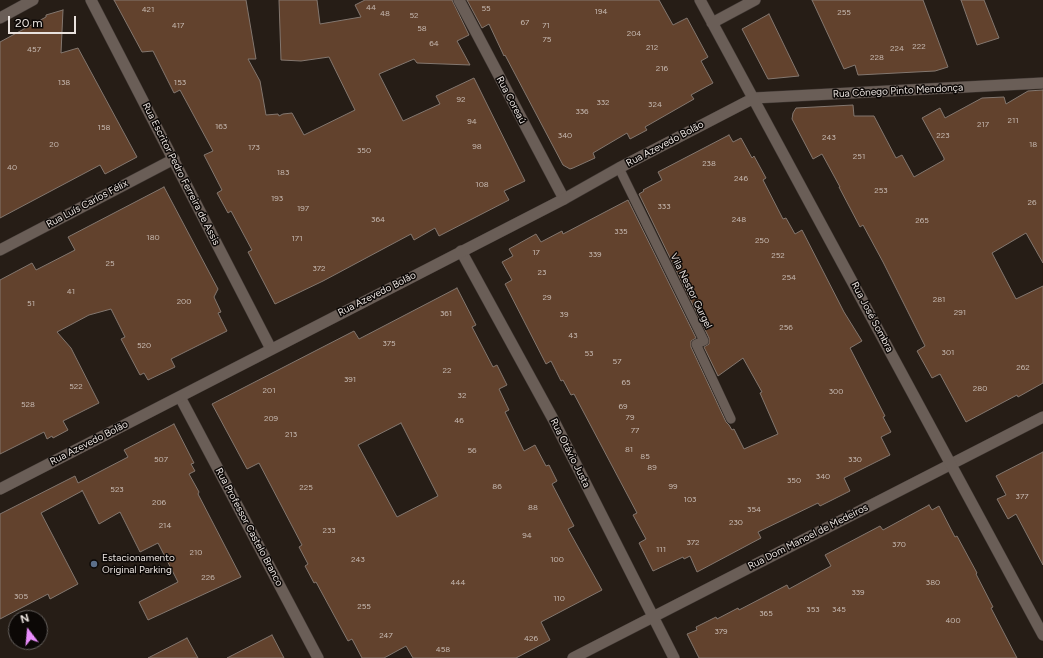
<!DOCTYPE html>
<html>
<head>
<meta charset="utf-8">
<style>
	body { margin:0 }
	#map { position:relative; width:1043px; height:658px; overflow:hidden; background:#261d16; font-family:Figtree,sans-serif }
	canvas { display:block }
	.north { position:absolute; left:8px; top:610px; width:40px; height:40px; box-sizing:border-box; background:#0c0806; border:1px solid #645f5c; border-radius:50%; rotate:344deg; font-size:11px; font-weight:700; line-height:16px; text-align:center; color:#e9e2de }
	.north::after { content:''; display:block; margin:auto; width:14px; height:18px; background:#ea8dfc; clip-path:polygon(50% 0,100% 100%,50% 72%,0 100%) }
	.scale { position:absolute; left:8px; top:16px; width:68px; height:18px; box-sizing:border-box; border:2px solid #e9e2de; border-top:0; padding-left:5px; font-size:12px; line-height:14px; white-space:nowrap; color:#e9e2de; -webkit-text-stroke:3px #0c0806; paint-order:stroke }
</style>
</head>
<body>
<div id="map">
<canvas width="1043" height="658"></canvas>
<div class="north">N</div>
<div class="scale">20 m</div>
</div>
<script>
const c = document.querySelector('canvas').getContext('2d');
c.lineJoin = 'round';
function paint(path, color) { c.fillStyle = color; c.fill(path, 'evenodd'); }
const poly = rows => new Path2D(rows.map(r => 'M' + r).join(''));
function stroke(path, color, width, dash) { c.strokeStyle = color; c.lineWidth = width; c.lineCap = dash ? 'butt' : 'round'; c.setLineDash(dash || []); c.stroke(path); }
function write(font, color, halo, rows, align = 'center') {
  c.font = font + ' Figtree,sans-serif'; c.lineWidth = 3; c.setLineDash([]); c.textBaseline = 'middle'; c.strokeStyle = halo; c.fillStyle = color; for (const [text, x, y, turn = 0] of rows) {
    c.save(); c.translate(x, y); c.rotate((+turn || 0) * Math.PI / 180); c.textAlign = isNaN(turn) ? turn : align; if (halo) c.strokeText(text, 0, 0); c.fillText(text, 0, 0); c.restore();
  }
}
const building = poly([
	[114,0,246,0,256,59,248,59,260,81,266,115,278,114,279,116,283,114,292,113,304,135,355,110,329,57,301,61,281,60,279,0,317,0,320,24,361,17,355,5,365,0,452,0,469,35,457,41,470,65,417,63,414,59,379,74,403,121,440,104,436,96,474,78,525,181,504,191,509,200,439,236,435,228,414,240,411,234,323,281,275,304,248,252,252,250,231,211,228,213,217,193,222,190,204,155,213,151,180,90,174,93,153,51,142,52,114,0],
	[467,0,659,0,673,25,687,18,708,57,701,61,713,83,691,95,694,99,645,127,647,130,630,139,627,133,593,153,595,158,573,168,570,169,563,165,505,55,504,56,489,24,482,28,467,0],
	[812,0,923,0,948,67,935,71,858,75,855,65,844,69,812,0],
	[961,0,984,0,999,38,977,45,961,0],
	[63,10,61,53,78,48,137,157,105,174,100,165,0,218,0,42,46,17,46,15,63,10],
	[769,14,799,76,768,79,742,29,769,14],
	[1043,90,1043,263,1026,233,992,253,1016,299,1043,286,1043,383,1018,397,1017,395,966,422,940,374,932,378,917,351,925,346,883,262,863,225,860,227,839,187,840,187,822,154,813,159,792,119,793,113,796,108,853,105,854,116,874,116,896,158,902,155,914,177,944,160,944,158,922,118,940,108,945,118,982,98,1004,97,1006,104,1028,91,1043,90],
	[729,135,733,142,741,138,752,158,754,156,766,178,763,180,783,219,786,218,795,234,802,230,844,312,862,341,850,348,885,416,883,417,891,432,881,437,890,455,844,478,850,491,820,506,818,503,758,532,761,538,697,572,690,556,684,559,683,557,653,571,639,543,646,539,633,515,637,513,574,394,571,395,563,380,561,381,551,361,546,364,505,284,512,280,502,262,513,256,509,249,536,234,541,242,562,231,563,234,628,200,696,338,691,341,691,347,726,422,729,425,732,430,734,429,744,449,778,434,760,393,762,392,743,358,718,376,704,347,709,344,709,338,639,194,644,191,643,190,662,180,658,172,729,135],
	[164,187,218,289,214,297,221,312,218,313,227,331,171,359,175,367,148,380,144,373,140,375,121,339,125,337,111,309,89,315,57,332,71,348,99,403,63,421,68,430,53,438,52,436,47,439,44,432,0,454,0,280,32,263,36,270,75,250,68,237,164,187],
	[457,288,476,325,472,327,493,367,497,365,507,385,499,389,509,410,505,412,524,451,535,445,546,466,549,465,557,481,552,484,574,526,568,529,602,590,541,622,550,640,516,658,413,658,406,646,384,658,362,658,352,639,348,641,316,582,314,583,305,566,308,564,299,547,302,545,259,463,247,469,212,404,354,331,359,339,457,288],
	[401,423,438,496,397,517,358,445,401,423],
	[174,424,194,463,191,464,195,471,189,474,199,492,198,494,241,577,148,620,139,602,178,582,158,543,140,552,120,512,99,524,82,490,82,491,41,513,78,584,50,599,48,594,0,619,0,514,75,476,78,483,128,457,124,450,174,424],
	[1043,452,1043,565,1016,514,1008,519,997,499,1006,495,996,476,1043,452],
	[929,505,932,510,939,506,955,537,957,536,977,573,976,574,993,607,991,608,1017,658,699,658,687,634,697,630,696,627,716,617,717,619,738,608,739,610,787,585,789,589,831,566,825,555,880,526,883,530,929,505],
	[272,635,284,658,227,658,272,635],
	[187,638,198,658,148,658,187,638]
]);
paint(building, '#62422d');
stroke(building, '#83776f', 1);
const service = poly([
	[619,168,704,341,696,344,731,419]
]);
const minor = poly([
	[91,0,271,349],
	[459,0,564,199],
	[754,98,1043,83],
	[0,250,174,159],
	[461,251,553,419,674,658],
	[180,397,318,658],
	[573,658,1043,417]
]);
const tertiary = poly([
	[700,0,1043,635],
	[0,18,33,0],
	[712,23,755,0],
	[0,489,564,199,619,168,754,98]
]);
stroke(service, '#3f3733', 10);
stroke(minor, '#3f3733', 12);
stroke(tertiary, '#3f3733', 12);
stroke(service, '#6a5e57', 9);
stroke(minor, '#6a5e57', 11);
stroke(tertiary, '#6a5e57', 11);
for (const [x, y, r, color] of [
	[94,564,4,"#5c6f8a"]
]) { const dot = new Path2D(); dot.arc(x, y, r, 0, 2 * Math.PI); c.fillStyle = color; c.fill(dot); stroke(dot, '#0c0806', 1.5); }
write('8px', '#c7bab2', null, [
	["44",371,8],
	["55",486,9],
	["421",148,10],
	["194",601,12],
	["255",844,13],
	["48",385,14],
	["52",414,16],
	["67",525,23],
	["417",178,26],
	["71",546,26],
	["58",422,29],
	["204",634,34],
	["75",547,40],
	["64",434,44],
	["222",919,47],
	["212",652,48],
	["224",897,49],
	["457",34,50],
	["228",877,58],
	["216",662,69],
	["138",64,83],
	["153",180,83],
	["92",461,100],
	["332",603,103],
	["324",655,105],
	["336",582,112],
	["211",1013,121],
	["94",472,122],
	["217",983,125],
	["163",221,127],
	["158",104,128],
	["340",565,136],
	["223",943,136],
	["243",829,138],
	["20",54,145],
	["18",1033,145],
	["98",477,147],
	["173",254,148],
	["350",364,151],
	["251",859,157],
	["238",709,164],
	["40",12,168],
	["183",283,173],
	["246",741,179],
	["108",482,185],
	["253",881,191],
	["193",277,199],
	["26",1032,203],
	["333",664,207],
	["197",303,209],
	["364",378,220],
	["248",739,220],
	["265",922,221],
	["335",621,232],
	["180",153,238],
	["171",297,239],
	["250",762,241],
	["17",536,253],
	["339",595,255],
	["252",778,256],
	["25",110,264],
	["372",319,269],
	["23",542,273],
	["254",789,278],
	["41",71,292],
	["29",547,298],
	["281",939,300],
	["200",184,302],
	["51",31,304],
	["291",960,313],
	["361",446,314],
	["39",564,315],
	["256",786,328],
	["43",573,336],
	["375",389,344],
	["520",144,346],
	["301",948,353],
	["53",589,354],
	["57",617,362],
	["262",1023,368],
	["22",447,371],
	["391",350,380],
	["65",626,383],
	["522",76,387],
	["280",980,389],
	["201",269,391],
	["300",836,392],
	["32",462,396],
	["528",28,405],
	["69",623,407],
	["79",630,418],
	["209",271,419],
	["46",459,421],
	["77",635,431],
	["213",291,435],
	["81",629,450],
	["56",472,451],
	["85",645,457],
	["507",161,460],
	["330",855,460],
	["89",652,468],
	["340",823,477],
	["350",794,481],
	["86",497,487],
	["99",673,487],
	["225",306,488],
	["523",117,490],
	["377",1022,497],
	["103",690,500],
	["206",159,503],
	["88",533,508],
	["354",754,510],
	["230",736,523],
	["214",165,526],
	["233",329,531],
	["94",527,536],
	["372",693,543],
	["370",899,545],
	["111",661,550],
	["210",196,553],
	["243",358,560],
	["100",557,560],
	["226",208,578],
	["444",458,583],
	["380",933,583],
	["339",858,593],
	["305",21,597],
	["110",559,599],
	["255",364,607],
	["353",813,610],
	["345",839,610],
	["365",766,614],
	["400",953,621],
	["379",721,632],
	["247",386,636],
	["426",531,639],
	["458",443,650]
]);
write('10px', '#e9e2de', '#0c0806', [
	["Rua Cônego Pinto Mendonça",898,91,-3],
	["Rua Coreaú",511,100,62],
	["Rua Azevedo Bolão",665,144,-28],
	["Rua Escritor Pedro Ferreira de Assis",181,174,63],
	["Rua Luís Carlos Félix",87,204,-28],
	["Vila Nestor Gurgel",691,291,64],
	["Rua Azevedo Bolão",377,294,-27],
	["Rua José Sombra",872,317,62],
	["Rua Azevedo Bolão",89,443,-27],
	["Rua Otávio Justa",570,453,63],
	["Rua Professor Castelo Branco",249,527,62],
	["Rua Dom Manoel de Medeiros",808,537,-27]
]);
write('10px', '#e9e2de', '#0c0806', [
	["Estacionamento",102,558],
	["Original Parking",102,570]
], 'left');
</script>
</body>
</html>
